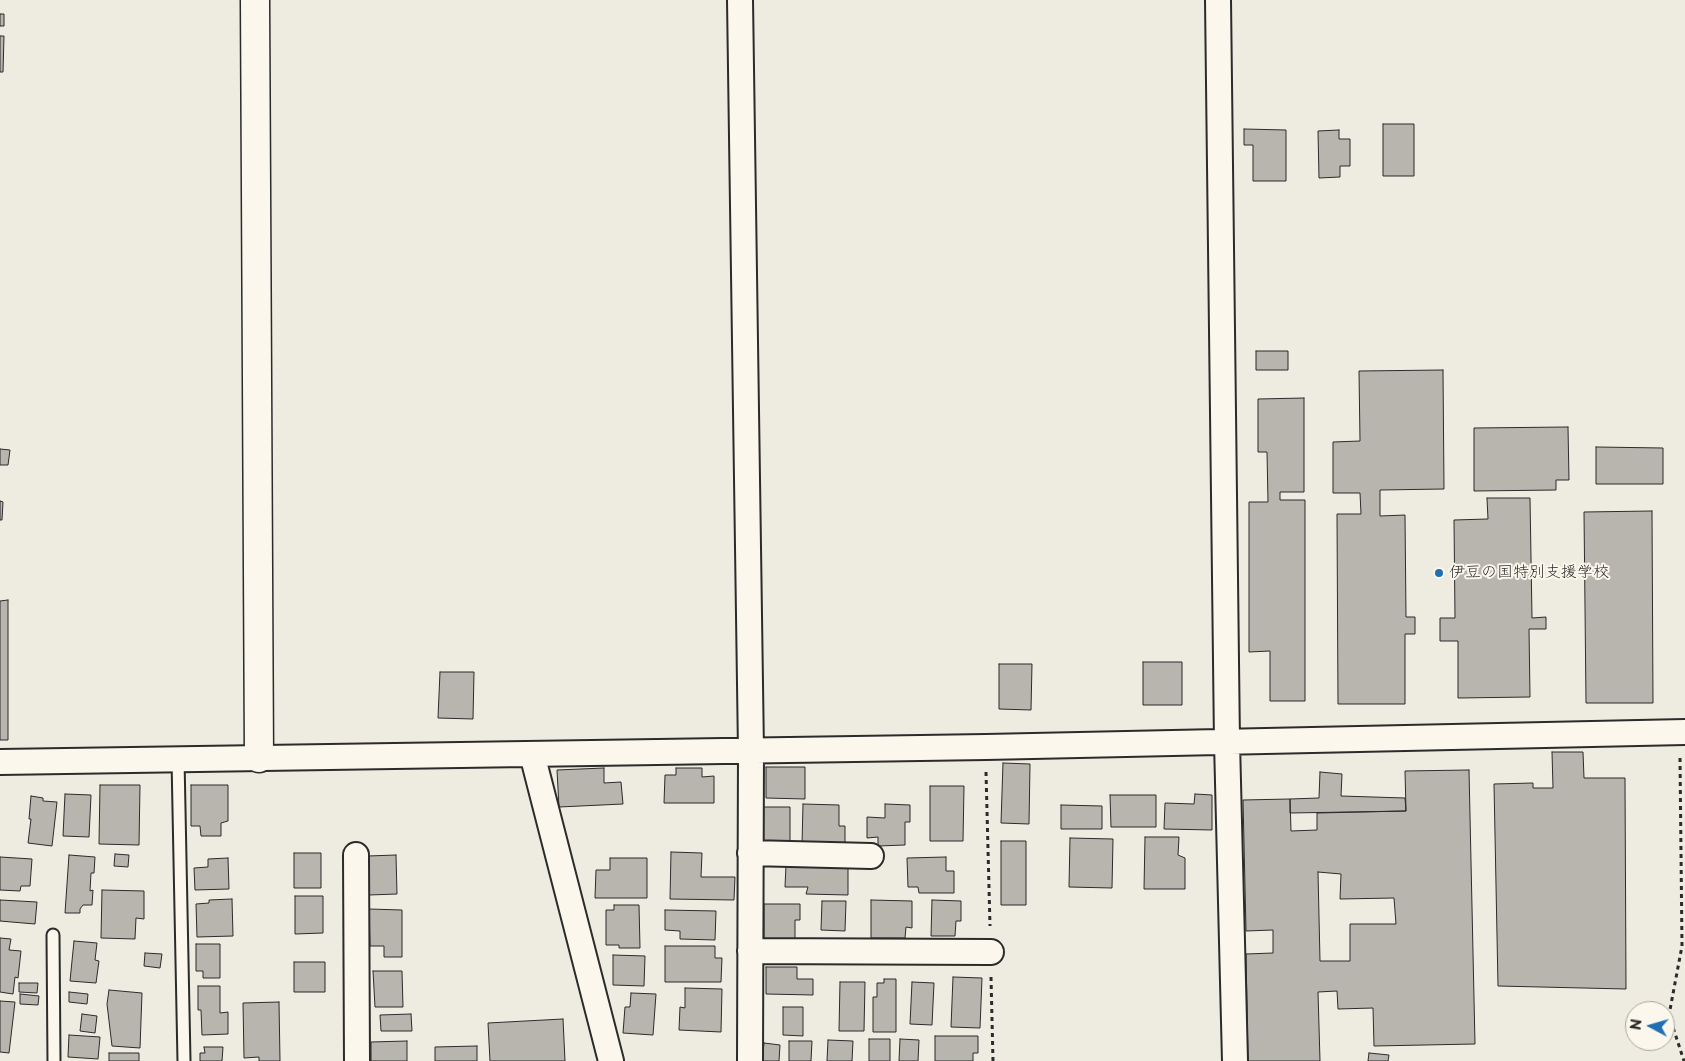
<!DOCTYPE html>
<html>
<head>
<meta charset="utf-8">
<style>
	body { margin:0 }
	#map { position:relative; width:1685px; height:1061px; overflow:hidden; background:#eeebe0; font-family:"Playpen Sans",sans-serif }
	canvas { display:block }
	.north { position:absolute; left:1625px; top:1001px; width:50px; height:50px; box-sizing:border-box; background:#fbf7ec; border:1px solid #a8a59f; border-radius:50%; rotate:276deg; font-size:14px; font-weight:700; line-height:20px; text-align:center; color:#2b2b2b }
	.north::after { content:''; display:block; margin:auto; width:18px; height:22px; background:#1f6fb2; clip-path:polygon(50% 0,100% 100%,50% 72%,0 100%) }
</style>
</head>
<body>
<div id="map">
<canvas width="1685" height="1061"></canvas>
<div class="north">N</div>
</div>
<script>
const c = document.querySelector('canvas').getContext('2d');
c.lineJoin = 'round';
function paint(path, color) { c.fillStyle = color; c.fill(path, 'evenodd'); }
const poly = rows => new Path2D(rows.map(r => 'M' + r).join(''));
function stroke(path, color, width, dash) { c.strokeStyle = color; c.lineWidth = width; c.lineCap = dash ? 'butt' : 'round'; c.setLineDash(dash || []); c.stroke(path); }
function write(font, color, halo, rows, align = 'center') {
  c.font = font + ' "Playpen Sans","Klee One",sans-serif'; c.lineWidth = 4; c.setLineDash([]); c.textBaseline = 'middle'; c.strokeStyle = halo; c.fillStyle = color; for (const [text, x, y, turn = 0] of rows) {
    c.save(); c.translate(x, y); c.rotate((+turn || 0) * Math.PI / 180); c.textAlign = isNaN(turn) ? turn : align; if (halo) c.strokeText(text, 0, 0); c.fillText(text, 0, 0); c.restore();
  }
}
const building = poly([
	[0,14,4,14,4,26,0,26,0,14],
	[0,36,4,36,3,72,0,72,0,36],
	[1383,124,1414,124,1414,176,1383,176,1383,124],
	[1244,129,1286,130,1286,181,1253,181,1253,145,1244,145,1244,129],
	[1339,130,1339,139,1350,139,1350,166,1340,166,1340,177,1319,178,1318,131,1339,130],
	[1256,351,1288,351,1288,370,1256,370,1256,351],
	[1443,370,1444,489,1380,490,1380,516,1405,515,1406,617,1415,617,1415,634,1405,634,1405,704,1338,704,1337,514,1361,514,1360,493,1333,493,1333,442,1360,441,1359,371,1443,370],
	[1304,398,1304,492,1280,492,1280,500,1305,500,1305,701,1270,701,1270,651,1249,652,1249,502,1268,502,1267,452,1258,452,1258,399,1304,398],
	[1568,427,1569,480,1556,480,1556,490,1474,491,1474,428,1568,427],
	[1596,447,1663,448,1663,484,1596,484,1596,447],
	[0,449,10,450,8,465,0,465,0,449],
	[1487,498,1530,498,1532,618,1546,617,1546,629,1529,629,1530,697,1458,698,1458,641,1440,641,1440,618,1455,618,1454,520,1488,519,1487,498],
	[0,501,3,502,2,520,0,520,0,501],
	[1652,511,1653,703,1586,703,1584,512,1652,511],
	[8,600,8,740,0,740,0,601,8,600],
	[1143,662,1182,662,1182,705,1143,705,1143,662],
	[999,664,1032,664,1031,710,999,709,999,664],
	[440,672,474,672,473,719,438,718,440,672],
	[1552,752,1583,752,1584,778,1625,778,1626,989,1498,986,1494,784,1533,783,1533,788,1553,788,1552,752],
	[1003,763,1030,764,1029,824,1001,823,1003,763],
	[766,767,805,767,805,799,766,798,766,767],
	[604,768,604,783,621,782,623,804,559,807,557,770,604,768],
	[676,768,702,768,702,777,714,776,714,803,664,803,665,775,676,775,676,768],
	[1469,770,1475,1044,1374,1046,1373,1008,1338,1009,1337,991,1318,992,1320,1061,1248,1061,1246,954,1273,953,1273,930,1246,931,1243,800,1290,799,1291,831,1317,830,1317,813,1406,811,1405,771,1469,770],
	[1318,872,1341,874,1340,899,1394,898,1396,924,1350,924,1350,961,1320,961,1318,872],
	[1320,772,1342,774,1341,796,1405,798,1406,811,1290,813,1290,799,1319,798,1320,772],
	[100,785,140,785,139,845,99,844,100,785],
	[191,785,228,785,228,821,221,823,221,836,201,836,200,826,191,826,191,785],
	[930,786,964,786,963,841,930,841,930,786],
	[65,794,91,795,89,837,63,836,65,794],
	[1195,794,1212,795,1212,830,1164,829,1165,803,1194,804,1195,794],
	[1110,795,1156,795,1156,827,1111,827,1110,795],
	[31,796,43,798,43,801,57,802,52,846,28,843,31,819,29,819,31,796],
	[803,804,839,805,839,826,845,826,845,846,802,845,803,804],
	[885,804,910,805,910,822,905,822,905,845,878,846,878,837,867,838,867,817,885,818,885,804],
	[1061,805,1102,806,1102,829,1061,829,1061,805],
	[763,807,790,807,790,845,762,845,763,807],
	[1145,837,1179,837,1178,855,1185,858,1185,889,1144,889,1145,837],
	[1070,838,1113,839,1112,888,1069,887,1070,838],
	[1001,841,1026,841,1026,905,1001,905,1001,841],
	[671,852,702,853,701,877,735,877,734,900,670,899,671,852],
	[294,853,321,853,321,888,294,888,294,853],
	[115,854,129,855,128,867,114,866,115,854],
	[69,855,95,857,94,873,91,873,90,891,93,890,92,905,83,905,80,909,80,913,65,913,69,855],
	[396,855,397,894,369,895,368,856,396,855],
	[0,857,32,859,30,886,21,886,20,891,0,890,0,857],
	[946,857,946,871,954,871,954,893,919,893,918,887,908,887,907,858,946,857],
	[228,858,229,889,195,890,194,868,208,867,208,859,228,858],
	[610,858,647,858,647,898,595,898,596,870,610,870,610,858],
	[786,865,848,866,848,895,806,894,808,887,785,887,786,865],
	[102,890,144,891,144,919,136,918,135,939,101,938,102,890],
	[295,896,323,896,323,933,295,934,295,896],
	[232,899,233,936,197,937,196,904,209,903,209,900,232,899],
	[0,900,37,902,35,924,0,921,0,900],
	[871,900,912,901,912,928,906,927,905,938,871,938,871,900],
	[932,900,961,901,961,921,956,921,955,936,931,936,932,900],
	[822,901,846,901,845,931,821,930,822,901],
	[764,904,800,904,800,920,795,920,795,939,764,939,764,904],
	[614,905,639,905,640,948,619,948,619,945,606,945,606,910,614,910,614,905],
	[369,909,402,910,402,957,384,957,384,946,370,946,369,909],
	[665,910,716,911,715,940,680,939,680,931,665,930,665,910],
	[0,938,11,939,9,950,21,951,18,978,15,977,13,994,0,992,0,938],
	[74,941,97,943,95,960,99,961,96,983,70,981,74,941],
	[196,944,220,944,220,978,203,978,203,971,196,971,196,944],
	[665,946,715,946,715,958,722,958,721,982,665,982,665,946],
	[145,953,162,954,160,968,144,966,145,953],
	[613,955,645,956,644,986,613,985,613,955],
	[294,962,325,962,325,992,294,992,294,962],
	[766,967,797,967,797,979,813,979,813,995,766,994,766,967],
	[373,971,402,971,403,1007,375,1007,373,971],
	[953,977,982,978,980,1028,951,1027,953,977],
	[884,979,896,979,896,1032,873,1032,873,997,877,997,877,983,884,983,884,979],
	[840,982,865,982,864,1031,839,1031,840,982],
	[912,982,934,983,932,1025,910,1024,912,982],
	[19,983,38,983,37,993,19,992,19,983],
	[198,986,220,986,220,1013,228,1012,228,1034,202,1035,201,1010,198,1010,198,986],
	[685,988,722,989,721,1032,679,1030,680,1007,685,1008,685,988],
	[109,990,142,993,140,1048,112,1046,107,1004,109,990],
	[69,992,88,994,87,1004,69,1002,69,992],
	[631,993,656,994,653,1035,623,1033,625,1007,630,1007,631,993],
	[20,994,39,996,38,1005,20,1004,20,994],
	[0,1001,15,1002,9,1053,0,1052,0,1001],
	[279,1002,280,1061,259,1061,259,1057,244,1058,243,1003,279,1002],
	[783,1007,803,1007,803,1036,783,1035,783,1007],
	[82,1014,97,1016,95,1033,80,1031,82,1014],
	[411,1014,412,1031,381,1031,380,1015,411,1014],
	[563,1019,565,1061,490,1061,488,1023,563,1019],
	[69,1035,100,1037,98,1059,68,1057,69,1035],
	[935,1036,978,1036,978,1053,973,1053,973,1061,935,1061,935,1036],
	[869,1039,890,1039,890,1061,869,1061,869,1039],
	[900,1039,919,1040,918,1061,899,1061,900,1039],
	[828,1040,853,1041,852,1061,827,1061,828,1040],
	[407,1041,407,1061,371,1061,371,1042,407,1041],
	[789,1041,812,1041,811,1061,789,1061,789,1041],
	[764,1043,780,1045,779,1061,762,1061,764,1043],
	[477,1046,477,1061,435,1061,435,1047,477,1046],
	[204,1047,223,1047,222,1061,200,1061,200,1053,205,1053,204,1047],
	[109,1053,139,1053,139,1061,109,1061,109,1053],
	[1369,1053,1389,1055,1388,1061,1368,1061,1369,1053]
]);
paint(building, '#b8b5ae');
stroke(building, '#2b2b2b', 1);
const service = poly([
	[178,759,184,1061],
	[53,935,54,1061]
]);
const minor = poly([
	[740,0,751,751,750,1061],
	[1218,0,1227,742,1235,1061],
	[532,754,611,1061],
	[0,762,986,747,1685,732],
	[750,853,871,856],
	[356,855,357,1061],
	[750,951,991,952]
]);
const tertiary = poly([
	[255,0,259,758]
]);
stroke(service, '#2b2b2b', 15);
stroke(minor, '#2b2b2b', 28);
stroke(tertiary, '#2b2b2b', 31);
stroke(poly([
	[1680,758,1682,946,1669,1015,1684,1061],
	[986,772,990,926],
	[991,977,993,1061]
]), '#2b2b2b', 3, [4, 4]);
stroke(service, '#fbf7ec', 11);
stroke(minor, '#fbf7ec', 24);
stroke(tertiary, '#fbf7ec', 28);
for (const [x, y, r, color] of [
	[1439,573,5,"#1f6fb2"]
]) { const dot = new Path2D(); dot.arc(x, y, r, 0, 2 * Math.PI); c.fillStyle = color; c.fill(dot); stroke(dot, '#fbf7ec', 2); }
write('16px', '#2b2b2b', '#fbf7ec', [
	["伊豆の国特別支援学校",1449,573]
], 'left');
</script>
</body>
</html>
